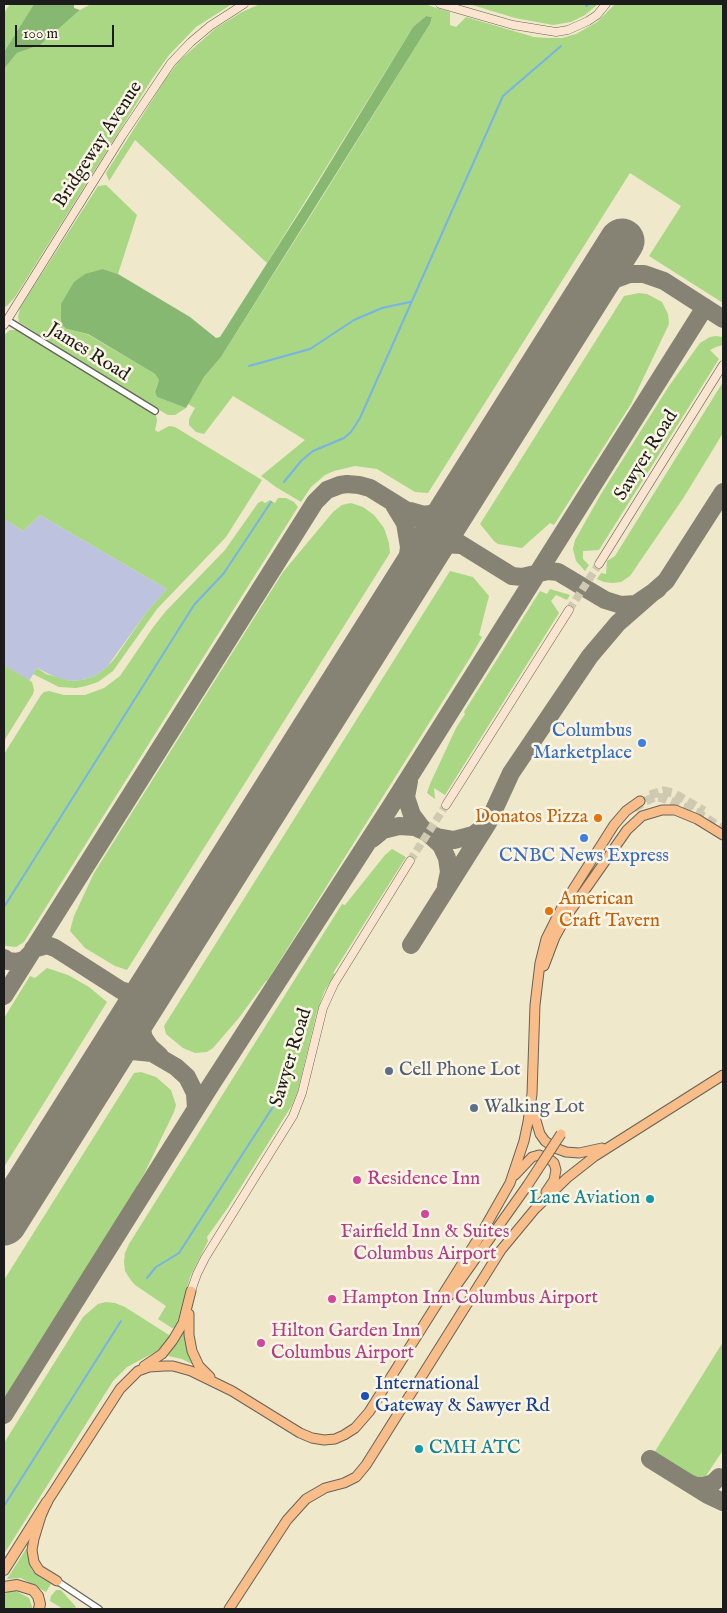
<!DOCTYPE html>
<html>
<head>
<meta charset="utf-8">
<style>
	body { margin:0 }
	#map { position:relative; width:727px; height:1613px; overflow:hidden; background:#efe8cb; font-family:"IM FELL English",serif }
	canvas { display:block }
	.frame { position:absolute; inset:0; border:5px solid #1c1c1c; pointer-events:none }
	.scale { position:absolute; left:15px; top:25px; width:99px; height:22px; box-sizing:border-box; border:2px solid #1c1c1c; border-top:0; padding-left:6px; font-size:15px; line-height:18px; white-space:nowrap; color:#1c1c1c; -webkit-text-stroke:4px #fcf5e5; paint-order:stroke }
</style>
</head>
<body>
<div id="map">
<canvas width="727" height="1613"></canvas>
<div class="frame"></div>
<div class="scale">100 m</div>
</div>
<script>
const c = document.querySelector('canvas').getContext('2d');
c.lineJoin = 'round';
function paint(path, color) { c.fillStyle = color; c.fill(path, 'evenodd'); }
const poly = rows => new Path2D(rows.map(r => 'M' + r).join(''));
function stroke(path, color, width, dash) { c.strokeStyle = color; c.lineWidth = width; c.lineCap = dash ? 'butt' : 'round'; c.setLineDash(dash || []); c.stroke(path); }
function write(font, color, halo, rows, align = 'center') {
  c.font = font + ' "IM FELL English",serif'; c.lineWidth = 5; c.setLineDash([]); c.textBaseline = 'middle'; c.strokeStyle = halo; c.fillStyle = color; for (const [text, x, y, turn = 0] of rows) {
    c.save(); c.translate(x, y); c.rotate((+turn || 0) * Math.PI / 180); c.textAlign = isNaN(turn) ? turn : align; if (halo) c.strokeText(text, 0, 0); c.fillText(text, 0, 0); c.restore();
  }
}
paint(poly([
	[40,515,167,589,146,613,107,667,95,676,82,680,70,681,57,678,37,668,29,681,4,665,4,519,23,531]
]), '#bdc3de');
paint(poly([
	[10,4,34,4,4,52,4,13],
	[91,4,232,4,196,27,169,55,152,79,15,297,7,306,4,307,4,69,17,53,40,45,80,10],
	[260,4,424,4,450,12,450,25,456,27,466,17,534,37,548,38,562,38,576,34,597,22,615,4,723,4,723,303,649,256,681,206,630,173,428,493,415,492,377,469,355,466,334,471,325,475,311,487,301,502,276,487,261,476,305,440,233,396,204,434,196,432,189,425,189,419,195,408,188,404,204,377,221,357,316,207,430,24,432,17,426,16,413,27,267,263,135,140,109,181,106,173,165,80,179,61,216,28,242,12],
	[469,4,598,4,585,15,571,22,553,25,515,18],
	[106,185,137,215,118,274,103,269,67,329,87,334,155,374,159,380,155,392,157,397,186,408,175,415,168,415,138,398,19,322,18,317,20,308,98,186],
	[639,293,647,294,662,302,668,314,669,324,631,404,554,525,550,523,522,548,498,544,494,541,480,524,624,296],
	[10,330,18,330,156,415,157,421,155,430,158,432,169,426,175,427,262,480,226,537,157,609,113,671,98,682,86,686,76,688,59,687,33,674,37,668,46,674,70,681,82,680,95,676,107,667,115,658,146,613,167,589,40,515,23,531,4,519,4,335],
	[716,336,723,337,723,345,716,347,710,350,719,359,599,550,583,551,583,559,589,565,585,571,576,561,573,549,575,540,601,494,669,386,700,343,710,337],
	[723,382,723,433,684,497,630,576,621,582,613,583,604,582,597,579,601,573,606,574,607,561,615,556],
	[278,498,286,498,294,502,298,507,24,942,16,947,6,946,4,945,4,754,41,695,44,692,49,691,64,695,85,695,104,688,120,676,154,626,166,611,225,550,258,503,262,501,265,503,270,500,275,503],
	[351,503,363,507,374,515,384,528,389,543,390,553,127,970,115,966,85,948,70,931,74,916,94,873,283,572,333,512,342,505],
	[450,571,473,577,489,596,479,635,482,637,470,658,267,981,266,981,238,1019,213,1048,207,1052,195,1053,183,1048,166,1034,164,1026],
	[550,589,570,595,567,600,556,595,551,601,559,613,445,795,434,788,435,799,427,793,430,784,456,728,465,714,464,712,540,591,547,594],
	[4,665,32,682,34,690,33,694,4,741],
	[392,849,406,857,333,973,335,974,324,992,316,1015,298,1090,292,1105,227,1209,207,1237,208,1241,190,1277,176,1327,172,1328,158,1319,166,1306,135,1285,130,1279,125,1271,124,1262,125,1253,129,1244,342,904,345,905,385,855],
	[47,968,68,975,89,987,107,1002,4,1167,4,1018,30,976,35,978],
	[141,1072,156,1077,171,1090,176,1105,174,1112,145,1172,137,1186,138,1187,4,1400,4,1280,134,1073],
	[106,1302,115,1303,125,1307,169,1335,170,1337,157,1351,127,1367,113,1381,4,1554,4,1443,83,1317,98,1304],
	[184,1329,186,1330,196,1366,182,1359,168,1356],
	[723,1342,723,1450,704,1479,697,1481,654,1456,654,1453],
	[26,1549,28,1549,29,1563,32,1570,38,1576,51,1584,46,1592,21,1578,7,1579],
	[14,1590,29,1598,33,1609,4,1609,4,1594],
	[56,1590,61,1590,76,1607,74,1609,63,1609,50,1601,51,1596]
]), '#a9d784');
paint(poly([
	[34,4,74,4,74,8,80,10,40,45,17,53,4,69,4,52],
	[426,16,432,17,430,24,221,357,204,377,186,408,157,397,155,392,159,380,155,374,88,334,67,329,61,324,61,304,74,282,85,274,103,269,118,274,190,317,216,338,220,337,308,199,413,27]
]), '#86b872');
stroke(poly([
	[586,6,589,4],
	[249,366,310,349,354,320,382,308,410,302],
	[284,482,301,461,313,451,344,438,351,432,360,418,503,96,561,46],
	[4,907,194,605,224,573,271,502],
	[147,1278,156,1267,179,1253,278,1099],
	[4,1506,121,1321]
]), '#75b3e8', 2);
stroke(poly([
	[585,300,598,289,613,280,629,274,644,274,664,281,723,319],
	[394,505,405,523,409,547,406,572,396,601],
	[410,511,424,515,439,512,451,507,461,496],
	[422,558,431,549,442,544,460,545],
	[409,781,406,797,412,815,421,827,441,845,447,858,449,872,446,886],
	[372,839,383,830,399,826,415,827,437,837,454,840,473,835,484,827],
	[411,945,488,823,511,773,590,656,618,623,666,581,723,492],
	[33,949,47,945,55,948,130,996,134,1002,144,1038,150,1047,160,1056],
	[4,958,8,961,17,962,24,960,31,953],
	[124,991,131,995,140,995,147,992,154,985],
	[4,996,315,502,327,490,340,485,347,484,359,485,370,488,512,576,522,577,548,571,558,572,605,600,621,605,636,604,658,589],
	[98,1074,107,1063,122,1053,132,1051,152,1053,176,1067,187,1077,195,1093,196,1109],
	[4,1415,209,1088,391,806,705,307],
	[650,1459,708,1495,723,1502],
	[689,1483,696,1486,704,1486,713,1483,719,1477]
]), '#868274', 18);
stroke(poly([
	[4,1223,622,241]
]), '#868274', 45);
stroke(poly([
	[569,610,599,564],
	[410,861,446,805]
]), '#cfc9b1', 8, [8, 4]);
stroke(poly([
	[650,795,663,791,673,793,704,811],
	[634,808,646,801,655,797,663,798,698,813,723,829]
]), '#cfc9b1', 9, [9, 4.5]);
const street = poly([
	[7,320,155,411],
	[57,1581,99,1609]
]);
const secondary = poly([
	[440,4,513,25,556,32,568,30,588,21,597,15,606,4],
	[4,325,122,136,171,63,191,42,210,26,244,4],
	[599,564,723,365],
	[446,805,569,610],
	[191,1291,197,1274,205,1258,293,1116,302,1093,323,1008,334,984,410,861]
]);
const primary = poly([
	[544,966,555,937,566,917,627,830,642,816,662,810,675,810,697,819,723,835],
	[532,1107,540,1134,545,1141,555,1148,566,1152,579,1153,602,1148],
	[515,1175,532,1157,539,1155,548,1158,554,1163,556,1170,554,1180,546,1192],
	[449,1296,527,1186],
	[189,1314,189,1335,192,1351,199,1366,210,1377],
	[144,1366,162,1354,173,1340,183,1323,191,1291],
	[57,1581,39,1570,34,1562,32,1550,34,1539,41,1516,47,1502,120,1389,138,1371,149,1367,165,1366,173,1366,191,1371,232,1391,300,1433,312,1438,324,1440,335,1439,344,1435,355,1428,369,1412,481,1234,510,1183,524,1141,528,1122,532,1094,535,1005,540,963,546,939,562,907,614,825,626,811,640,801],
	[229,1609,287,1520,306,1499,325,1488,344,1483,356,1477,366,1465,501,1250,535,1209,567,1178,595,1156,723,1075]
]);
const highway = poly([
	[4,1570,47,1502],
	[4,1587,17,1585,33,1590,38,1596,40,1604,39,1609]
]);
stroke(street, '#666359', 8);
stroke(secondary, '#666359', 9);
stroke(primary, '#666359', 11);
stroke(highway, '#666359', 12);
stroke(street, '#fff', 5.5);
stroke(secondary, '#fce5d0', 8);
stroke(primary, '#f8bd89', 9);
stroke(highway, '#f8bd89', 10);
const primaryBridge = poly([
	[527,1186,561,1134]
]);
stroke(primaryBridge, '#666359', 11, []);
stroke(primaryBridge, '#f8bd89', 9);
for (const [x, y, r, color] of [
	[642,743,5,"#3f7fe0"],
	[598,818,5,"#e8710a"],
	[584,838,5,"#3f7fe0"],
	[549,911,5,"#e8710a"],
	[389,1071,5,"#5c6f8a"],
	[474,1108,5,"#5c6f8a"],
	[357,1180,5,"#d1479c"],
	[650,1199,5,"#0f9aa8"],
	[425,1214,5,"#d1479c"],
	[332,1299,5,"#d1479c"],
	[261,1343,5,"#d1479c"],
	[365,1396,5,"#1a4fb4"],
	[419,1449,5,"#0f9aa8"]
]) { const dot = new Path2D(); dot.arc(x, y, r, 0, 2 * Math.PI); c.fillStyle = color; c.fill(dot); stroke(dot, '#fcf5e5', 2); }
write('19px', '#1c1c1c', '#fcf5e5', [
	["Bridgeway Avenue",99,145,-57],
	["James Road",88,353,32],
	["Sawyer Road",647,456,-58],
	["Sawyer Road",292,1058,-73]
]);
write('19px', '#366cbe', '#fcf5e5', [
	["Columbus",632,732],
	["Marketplace",632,754],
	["CNBC News Express",584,857,"center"]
], 'right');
write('19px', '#c56008', '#fcf5e5', [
	["Donatos Pizza",588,818],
	["American",559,900,"left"],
	["Craft Tavern",559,922,"left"]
], 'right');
write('19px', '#4e5e75', '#fcf5e5', [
	["Cell Phone Lot",399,1071],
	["Walking Lot",484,1108]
], 'left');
write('19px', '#b23c85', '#fcf5e5', [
	["Residence Inn",367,1180],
	["Fairfield Inn & Suites",425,1233,"center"],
	["Columbus Airport",425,1255,"center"],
	["Hampton Inn Columbus Airport",342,1299],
	["Hilton Garden Inn",271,1332],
	["Columbus Airport",271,1354]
], 'left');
write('19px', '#0d838f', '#fcf5e5', [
	["Lane Aviation",640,1199],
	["CMH ATC",429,1449,"left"]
], 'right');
write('19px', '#164399', '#fcf5e5', [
	["International",375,1385],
	["Gateway & Sawyer Rd",375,1407]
], 'left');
</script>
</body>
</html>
